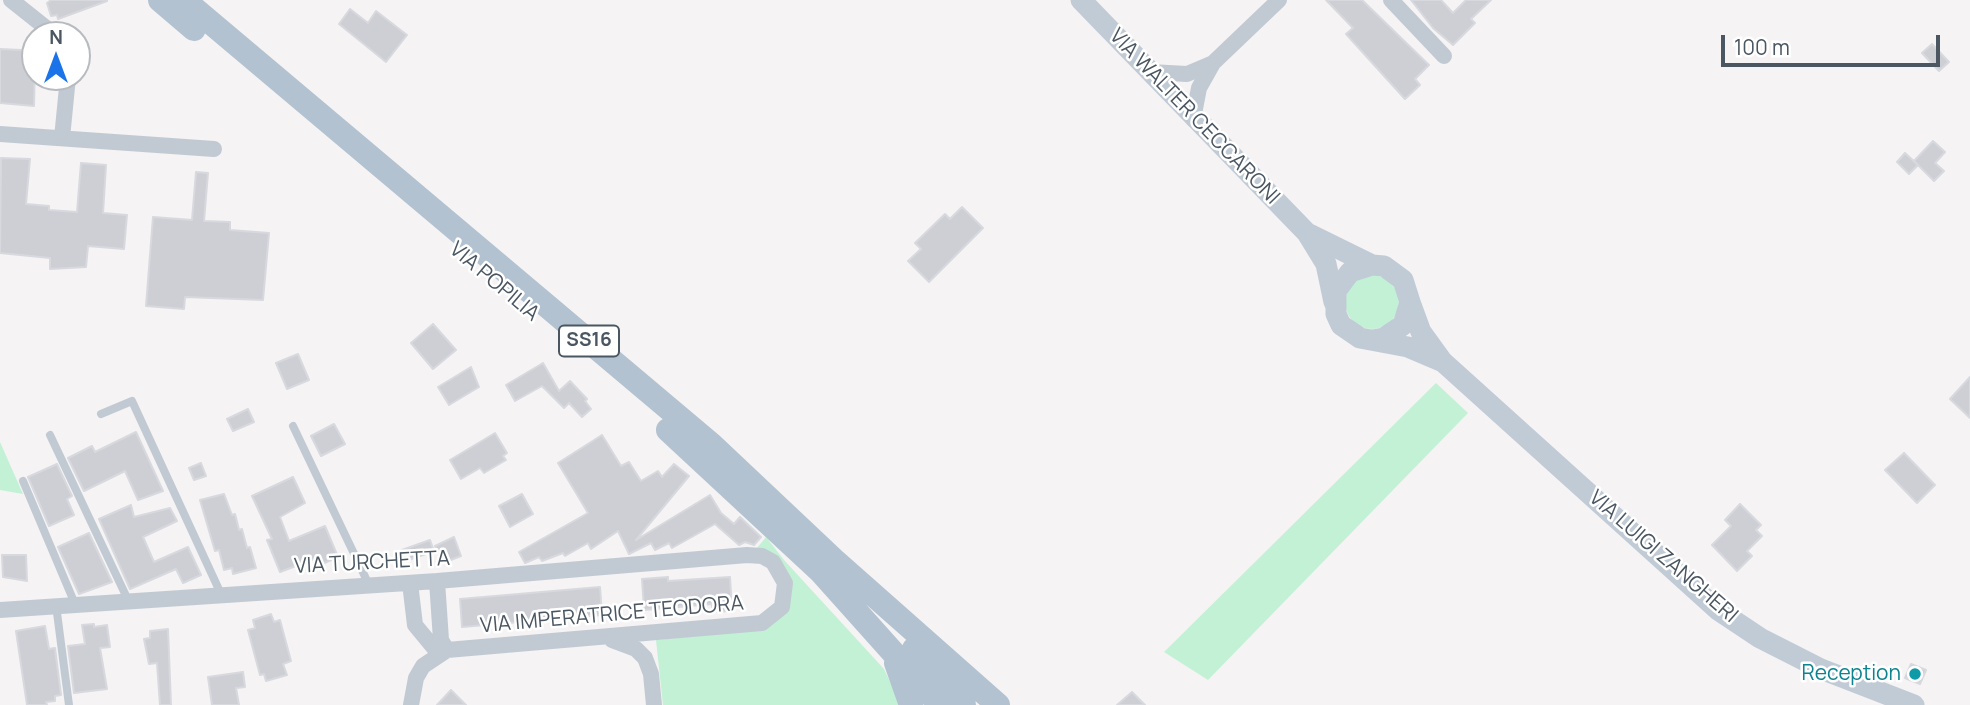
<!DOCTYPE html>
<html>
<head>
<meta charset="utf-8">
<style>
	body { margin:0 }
	#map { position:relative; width:1970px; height:705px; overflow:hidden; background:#f5f3f3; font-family:Manrope,sans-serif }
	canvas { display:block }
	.north { position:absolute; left:21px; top:21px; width:70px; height:70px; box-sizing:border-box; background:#fff; border:2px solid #b7bbc0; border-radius:50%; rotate:0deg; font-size:19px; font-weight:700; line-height:28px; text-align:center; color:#4a5661 }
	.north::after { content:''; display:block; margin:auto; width:24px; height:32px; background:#1a73e8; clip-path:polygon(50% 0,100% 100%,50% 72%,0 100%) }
	.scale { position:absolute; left:1721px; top:35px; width:219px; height:32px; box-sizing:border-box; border:4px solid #4a5661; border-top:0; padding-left:9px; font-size:21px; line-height:24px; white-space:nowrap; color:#4a5661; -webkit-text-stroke:5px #fff; paint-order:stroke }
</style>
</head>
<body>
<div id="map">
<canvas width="1970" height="705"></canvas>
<div class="north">N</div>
<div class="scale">100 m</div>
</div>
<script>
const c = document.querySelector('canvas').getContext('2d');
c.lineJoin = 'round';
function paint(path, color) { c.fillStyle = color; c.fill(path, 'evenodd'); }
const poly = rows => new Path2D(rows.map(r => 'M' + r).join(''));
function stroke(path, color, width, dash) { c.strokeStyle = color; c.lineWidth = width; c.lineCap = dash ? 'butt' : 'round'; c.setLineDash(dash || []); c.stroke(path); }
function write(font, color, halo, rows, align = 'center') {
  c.font = font + ' Manrope,sans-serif'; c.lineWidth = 5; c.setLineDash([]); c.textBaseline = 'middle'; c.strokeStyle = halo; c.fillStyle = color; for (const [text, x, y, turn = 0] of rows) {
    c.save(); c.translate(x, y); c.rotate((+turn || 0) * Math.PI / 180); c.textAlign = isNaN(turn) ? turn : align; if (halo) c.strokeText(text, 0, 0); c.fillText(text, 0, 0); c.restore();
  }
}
paint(poly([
	'1345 302a27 27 0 1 1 54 0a27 27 0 1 1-54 0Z',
	[1436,383,1468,413,1208,680,1164,652],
	[0,442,23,494,0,490],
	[766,537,784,560,884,669,901,705,663,705,656,640,756,630,789,604,791,582,785,567,776,555,757,548]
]), '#c3f1d5');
const building = poly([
	[51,0,107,0,107,1,58,19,57,15,51,16,47,3,51,0],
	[1326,0,1362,0,1429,65,1415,79,1420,85,1405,99,1346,34,1353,28,1326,0],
	[1411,0,1441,0,1453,13,1466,0,1491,0,1471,19,1475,23,1453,45,1433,28,1411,0],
	[350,9,368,23,376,11,407,35,386,62,339,24,350,9],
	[1932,44,1949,62,1939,71,1922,53,1932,44],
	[0,49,21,50,35,59,34,106,0,103,0,49],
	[1933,141,1945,152,1935,163,1944,171,1934,181,1914,161,1933,141],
	[1905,153,1918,165,1909,174,1897,162,1905,153],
	[1,158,30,159,26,204,49,206,49,210,77,212,81,163,106,165,103,213,127,215,124,249,88,246,86,267,50,269,50,258,0,253,1,158],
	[196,172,208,173,204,221,230,222,230,230,269,233,263,300,185,297,184,309,146,306,153,217,192,220,196,172],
	[962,207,983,228,929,282,908,261,921,249,915,243,945,214,950,219,962,207],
	[433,324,456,350,433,369,411,343,433,324],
	[298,354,309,380,287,389,276,363,298,354],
	[543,363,559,391,570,381,587,399,585,401,591,409,582,417,569,403,564,408,542,386,515,401,506,385,543,363],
	[471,367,479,387,449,405,438,387,471,367],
	[1970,377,1970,418,1950,399,1970,377],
	[248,409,254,422,233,431,227,419,248,409],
	[334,424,345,444,321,456,311,436,334,424],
	[136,432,163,491,138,500,125,471,84,491,68,458,92,446,95,452,136,432],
	[495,433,507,453,503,456,506,460,484,473,480,468,461,479,450,460,495,433],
	[602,435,621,466,629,462,641,481,658,471,662,477,674,464,689,476,636,540,710,495,721,513,734,524,740,517,761,537,754,545,745,542,739,545,715,524,672,548,669,543,655,550,651,543,629,554,618,531,591,549,588,543,565,556,563,553,542,561,539,557,525,563,519,552,588,513,558,463,602,435],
	[1904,453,1935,485,1917,503,1885,470,1904,453],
	[201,463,206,476,194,480,189,468,201,463],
	[57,464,72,496,67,499,74,515,49,526,28,477,57,464],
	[293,477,305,503,280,517,289,541,325,526,338,557,320,565,317,558,280,572,267,540,272,539,252,496,293,477],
	[224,494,232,515,235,514,239,530,242,529,247,548,250,547,256,568,233,574,232,568,224,570,219,550,215,551,200,500,224,494],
	[522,494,533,514,510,527,499,506,522,494],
	[1740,504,1761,525,1756,530,1762,536,1747,551,1752,556,1737,571,1712,545,1731,526,1725,520,1740,504],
	[131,505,134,517,170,508,177,521,143,537,154,562,188,547,201,575,183,583,176,569,130,589,99,519,131,505],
	[89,533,112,582,79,594,58,547,89,533],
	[454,537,461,556,443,563,435,546,454,537],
	[430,540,434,551,406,561,402,550,430,540],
	[2,555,26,555,27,581,3,577,2,555],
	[668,577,668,581,730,577,732,611,712,612,712,604,644,610,642,579,668,577],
	[600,587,602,615,462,627,460,599,600,587],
	[271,614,274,622,280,620,291,661,283,664,287,675,266,681,264,674,260,675,248,630,255,628,253,620,271,614],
	[94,624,94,627,107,625,110,647,100,648,107,689,74,693,68,646,85,644,82,625,94,624],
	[45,626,49,649,55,648,61,695,55,696,55,701,46,702,47,705,27,705,16,631,45,626],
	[168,629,171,705,160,705,157,663,149,664,144,639,150,638,150,631,168,629],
	[1911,664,1926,670,1920,684,1905,678,1911,664],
	[243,672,245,687,236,688,239,705,212,705,208,677,243,672],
	[451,690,466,705,437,705,451,690],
	[1132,692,1145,705,1117,705,1132,692]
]);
paint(building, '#cdcfd5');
stroke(building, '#d7d9de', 2);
stroke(poly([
	[101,414,132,401,221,594],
	[293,426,369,585],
	[50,435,128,600],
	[23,481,75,604],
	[56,605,69,705]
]), '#c1cad2', 8);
stroke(poly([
	[11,0,55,35],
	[1391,0,1444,56],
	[1150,72,1187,74,1213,63],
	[1193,119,1199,88,1213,63,1279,0],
	[0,134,214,149],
	[62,138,68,77],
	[437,581,441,640,447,650],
	[410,583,415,625,439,654],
	[0,610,437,581,747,555,762,556,773,562,785,583,782,607,762,623,447,650,423,666,416,678,411,705],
	[612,640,636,649,645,658,651,674,654,705]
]), '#c1cad2', 16);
stroke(poly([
	[1081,0,1307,233,1326,264,1334,302],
	[1309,234,1372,265],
	[1410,302,1421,332,1442,361,1718,610,1760,638,1821,669,1914,705],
	[1372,340,1384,338,1403,325,1410,302,1403,280,1384,266,1372,265,1350,272,1336,291,1336,314,1341,325,1360,338,1408,347,1441,361]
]), '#c1cbd6', 21);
stroke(poly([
	[160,0,194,29],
	[184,0,712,445,834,560,998,705],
	[668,430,821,572,940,705],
	[914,649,964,705],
	[896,663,911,705]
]), '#b3c2d1', 24);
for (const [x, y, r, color] of [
	[1915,674,7,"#0f9aa8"]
]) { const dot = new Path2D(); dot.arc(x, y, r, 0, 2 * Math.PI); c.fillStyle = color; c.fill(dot); stroke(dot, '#fff', 2.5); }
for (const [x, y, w] of [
	[589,341,60]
]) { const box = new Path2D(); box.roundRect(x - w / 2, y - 15.5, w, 31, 5); c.fillStyle = '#fff'; c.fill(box); stroke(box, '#4a5661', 2); }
write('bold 19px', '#4a5661', null, [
	["SS16",589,341]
]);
write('21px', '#4a5661', '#fff', [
	["VIA WALTER CECCARONI",1194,117,46],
	["VIA POPILIA",494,282,40],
	["VIA LUIGI ZANGHERI",1663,557,41],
	["VIA TURCHETTA",372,563,-3],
	["VIA IMPERATRICE TEODORA",612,615,-5]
]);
write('21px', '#0d838f', '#fff', [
	["Reception",1901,674]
], 'right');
</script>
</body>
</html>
